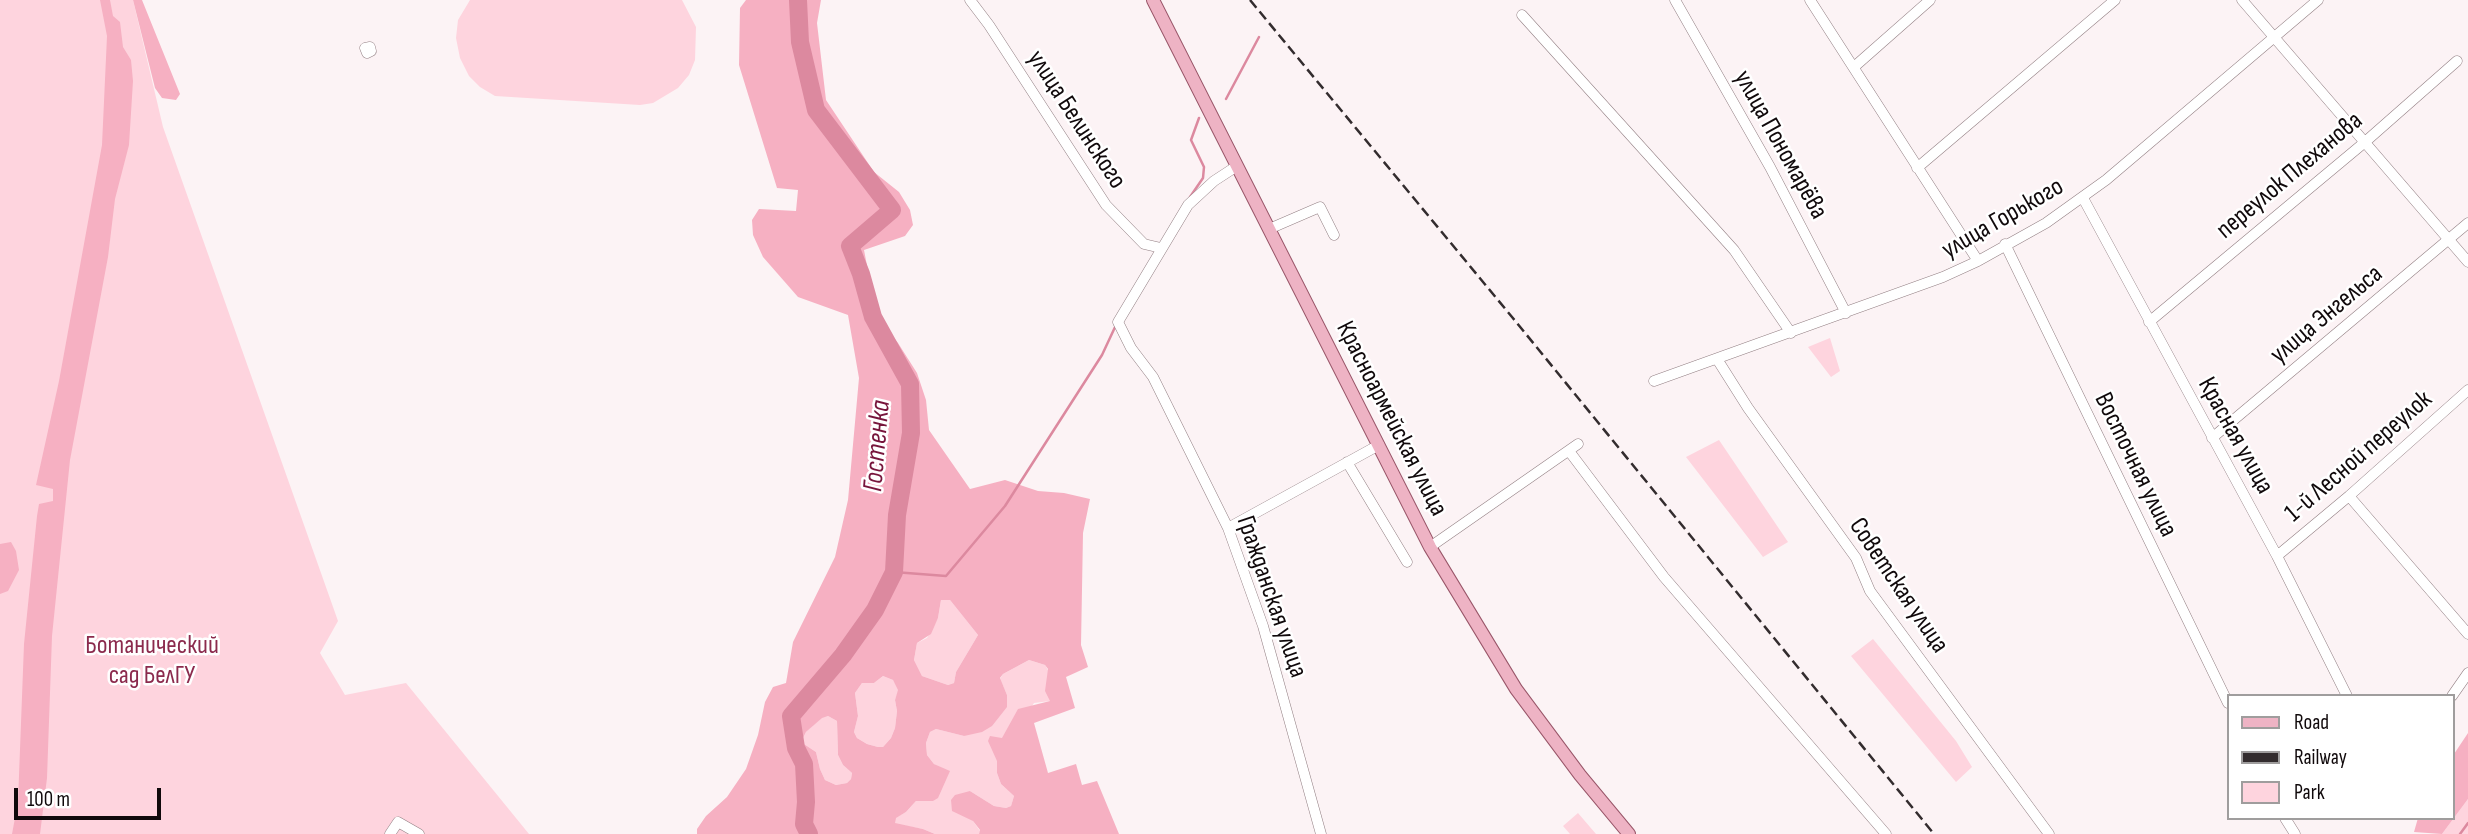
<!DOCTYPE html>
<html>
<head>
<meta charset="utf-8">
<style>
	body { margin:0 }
	#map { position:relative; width:2468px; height:834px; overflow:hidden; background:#fcf3f5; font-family:"Sofia Sans Condensed",sans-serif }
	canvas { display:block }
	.legend { position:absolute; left:2227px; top:694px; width:228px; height:126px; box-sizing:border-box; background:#fff; border:2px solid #9f9d9d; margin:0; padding:9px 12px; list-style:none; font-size:21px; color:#10090b }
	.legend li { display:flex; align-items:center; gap:14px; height:35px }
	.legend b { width:35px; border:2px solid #9f9d9d }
	.scale { position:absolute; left:14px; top:788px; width:147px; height:32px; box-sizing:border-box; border:4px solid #10090b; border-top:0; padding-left:9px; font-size:21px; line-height:24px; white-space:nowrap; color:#10090b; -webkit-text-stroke:5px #fff; paint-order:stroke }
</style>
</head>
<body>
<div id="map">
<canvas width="2468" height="834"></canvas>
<ul class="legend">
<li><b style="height:9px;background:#eeb3c4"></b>Road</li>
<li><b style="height:9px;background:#332c2e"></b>Railway</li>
<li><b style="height:19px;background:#fed4de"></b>Park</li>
</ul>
<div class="scale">100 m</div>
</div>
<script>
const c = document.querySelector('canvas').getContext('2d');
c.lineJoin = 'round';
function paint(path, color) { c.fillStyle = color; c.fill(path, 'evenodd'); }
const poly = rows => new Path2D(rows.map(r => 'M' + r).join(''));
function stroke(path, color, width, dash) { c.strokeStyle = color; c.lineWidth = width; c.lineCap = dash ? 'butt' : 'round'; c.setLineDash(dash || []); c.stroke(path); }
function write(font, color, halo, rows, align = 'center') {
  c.font = font + ' "Sofia Sans Condensed",sans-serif'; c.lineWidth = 5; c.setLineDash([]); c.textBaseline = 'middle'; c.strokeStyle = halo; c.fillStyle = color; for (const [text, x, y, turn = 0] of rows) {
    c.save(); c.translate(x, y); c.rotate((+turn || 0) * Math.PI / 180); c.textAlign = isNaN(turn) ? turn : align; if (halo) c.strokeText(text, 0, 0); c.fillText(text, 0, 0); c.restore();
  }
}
paint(poly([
	[0,0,133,0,163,127,338,621,320,653,345,695,406,683,529,834,0,834],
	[470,0,682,0,696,27,695,60,689,75,678,88,653,103,640,105,495,96,480,87,469,76,460,58,456,38,458,20],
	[1830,338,1840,371,1831,377,1808,347],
	[1719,440,1788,542,1763,557,1686,457],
	[941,600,950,600,978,635,956,672,954,683,948,685,922,676,914,660,917,643,927,638,938,618],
	[1873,639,1956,741,1972,767,1956,782,1851,656],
	[1029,660,1045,665,1048,670,1050,701,1034,703,997,761,997,773,1001,784,1014,796,1011,806,1006,808,994,806,970,791,973,821,980,831,979,834,935,834,923,829,895,824,895,818,906,812,916,801,933,801,949,772,934,764,927,755,926,743,930,732,936,729,964,736,1007,695,1000,679,1003,674],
	[883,676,893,680,899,690,895,700,897,711,895,728,891,738,883,747,878,747,867,744,857,738,854,732,858,716,855,693,862,683,874,683],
	[828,716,837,721,838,755,843,765,852,773,851,779,847,783,836,785,825,780,820,769,816,752,801,742,806,732,822,717],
	[2468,799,2468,834,2442,834],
	[1578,813,1596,834,1570,834,1563,826]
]), '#fed4de');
paint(poly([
	[100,0,110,0,113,16,120,22,123,47,131,60,133,81,129,145,115,199,108,257,70,460,52,636,47,778,40,834,12,834,18,802,24,644,37,516,39,504,53,501,53,489,36,485,59,381,102,145,107,36],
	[133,0,142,0,180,94,176,100,162,98,155,88],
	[746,0,821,0,817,23,826,100,874,172,899,192,910,210,913,225,905,236,864,250,875,307,882,323,898,343,917,373,926,400,929,430,970,489,1005,480,1038,491,1064,493,1090,499,1083,533,1081,645,1088,667,1066,677,1075,708,1034,723,1048,773,1076,764,1082,785,1097,781,1119,834,979,834,980,830,973,821,952,811,951,800,955,795,970,791,994,806,1006,808,1011,806,1014,796,1001,784,997,773,997,761,988,741,990,736,1002,738,1018,709,1050,701,1045,691,1048,669,1045,665,1029,660,1003,674,1000,678,1007,695,1007,707,992,726,982,732,964,736,936,729,930,732,926,743,927,755,934,764,950,771,938,798,933,801,916,801,906,812,896,818,895,823,923,829,935,834,697,834,697,829,706,816,727,797,746,769,758,735,765,702,773,687,786,683,793,642,835,557,848,500,859,378,848,315,798,297,763,257,753,235,752,220,759,209,796,211,798,190,777,188,739,65,740,8],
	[941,600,950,600,978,635,956,672,954,683,948,685,922,676,914,660,917,643,931,634,938,618],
	[883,676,893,680,898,690,895,700,897,711,895,728,891,738,883,747,878,747,867,744,857,738,854,732,858,716,855,693,862,683,874,683],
	[828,716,837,721,838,755,843,765,852,773,851,779,847,783,836,785,825,780,820,769,816,752,801,742,806,732,822,718],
	[11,542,16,551,19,570,8,591,0,594,0,544],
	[2468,733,2468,799,2442,834,2414,832,2418,818,2452,818,2452,757]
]), '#f6b0c2');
stroke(poly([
	[1226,99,1259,37],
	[1190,197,1203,178,1204,167,1191,140,1199,118],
	[894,572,946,576,1005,506,1102,355,1116,325],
	[2460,834,2468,823]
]), '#dc899f', 2.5);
stroke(poly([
	[798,0,800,42,816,110,892,210,850,246,861,274,873,317,910,384,911,433,897,515,894,572,875,610,843,655,791,716,796,748,804,764,806,802,804,824,809,834]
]), '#dc899f', 18);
const minor = poly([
	[970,0,989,25,1106,205,1144,244,1161,248],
	[1675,0,1770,167,1846,313],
	[1810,0,1978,261],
	[2242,0,2468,262],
	[1522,15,1734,250,1791,333],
	[370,47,371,51,367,53,365,48,370,47],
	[1854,67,1930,0],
	[1237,166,1214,181,1188,205,1118,322,1131,348,1153,377,1228,528,1263,626,1321,834],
	[1917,168,2115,0],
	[2083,198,2277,556,2347,696],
	[1269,229,1320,207,1334,235],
	[2005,244,2228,703],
	[2149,322,2365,142,2457,61],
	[1717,359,1748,408,1856,558,1870,591,2049,834],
	[1654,381,1943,277,1978,261,2046,223,2106,180,2318,0],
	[2212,438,2468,223],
	[1569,451,1664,577,1886,834],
	[1347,462,1407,562],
	[2349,496,2468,634],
	[1228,528,1379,445],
	[1430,547,1578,444],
	[2277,556,2349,496,2468,390],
	[2452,696,2468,673],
	[2285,818,2295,834],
	[390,834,398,822,419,834]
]);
const major = poly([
	[1153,0,1430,547,1516,689,1580,775,1629,834]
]);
stroke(minor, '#927f83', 11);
stroke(major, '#995669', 14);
stroke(minor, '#fff', 10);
stroke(major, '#eeb3c4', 12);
stroke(poly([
	[1250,0,1512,317,1934,834]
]), '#332c2e', 2.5, [10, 5]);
write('26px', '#10090b', '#fff', [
	["улица Белинского",1076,120,57],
	["улица Пономарёва",1780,145,61],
	["переулок Плеханова",2290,176,-40],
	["улица Горького",2003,219,-30],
	["улица Энгельса",2327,315,-40],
	["Красноармейская улица",1391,419,63],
	["Красная улица",2235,436,61],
	["1-й Лесной переулок",2359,457,-41],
	["Восточная улица",2135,465,64],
	["Советская улица",1898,586,56],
	["Гражданская улица",1271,597,71]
]);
write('26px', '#8b2a4d', '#fff', [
	["Ботанический",152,646],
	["сад БелГУ",152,676]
]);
write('italic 28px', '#77153c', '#fff', [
	["Гостенка",878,446,-85]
]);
</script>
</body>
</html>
